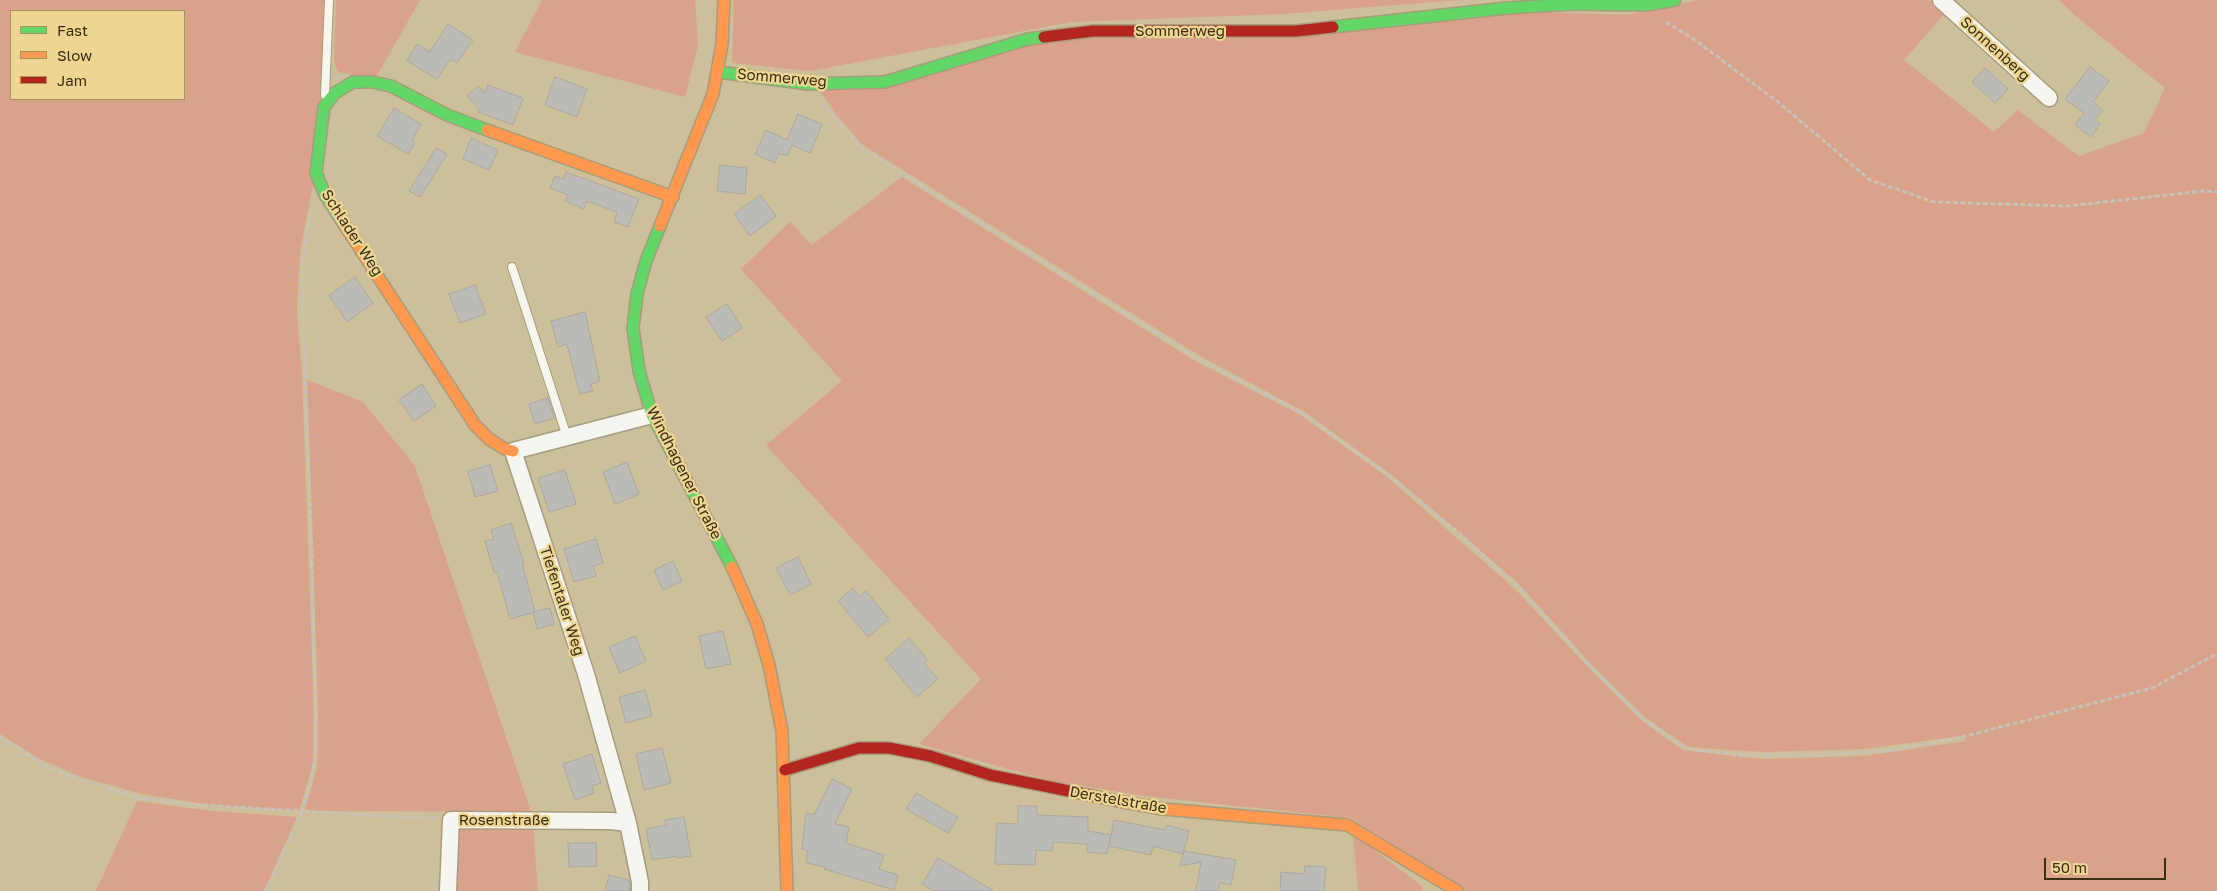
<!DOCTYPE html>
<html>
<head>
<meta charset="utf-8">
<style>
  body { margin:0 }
  #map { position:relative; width:2217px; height:891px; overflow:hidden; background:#ccbf9a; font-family:"Golos Text",sans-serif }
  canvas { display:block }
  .legend { position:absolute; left:10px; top:10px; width:175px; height:90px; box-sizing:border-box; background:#eed692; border:1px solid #a6935f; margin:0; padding:6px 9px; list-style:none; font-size:15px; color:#392f13 }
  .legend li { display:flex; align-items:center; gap:10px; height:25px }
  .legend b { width:25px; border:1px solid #a6935f }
  .scale { position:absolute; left:2044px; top:858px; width:122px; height:22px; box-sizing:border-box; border:2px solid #392f13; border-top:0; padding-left:6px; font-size:15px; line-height:18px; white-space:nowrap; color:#392f13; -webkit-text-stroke:4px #eed692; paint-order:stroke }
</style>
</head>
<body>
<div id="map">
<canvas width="2217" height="891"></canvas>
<ul class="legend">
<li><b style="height:6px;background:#63d668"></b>Fast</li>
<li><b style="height:6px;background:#ff974d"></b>Slow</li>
<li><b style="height:6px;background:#b3261e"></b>Jam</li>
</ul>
<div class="scale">50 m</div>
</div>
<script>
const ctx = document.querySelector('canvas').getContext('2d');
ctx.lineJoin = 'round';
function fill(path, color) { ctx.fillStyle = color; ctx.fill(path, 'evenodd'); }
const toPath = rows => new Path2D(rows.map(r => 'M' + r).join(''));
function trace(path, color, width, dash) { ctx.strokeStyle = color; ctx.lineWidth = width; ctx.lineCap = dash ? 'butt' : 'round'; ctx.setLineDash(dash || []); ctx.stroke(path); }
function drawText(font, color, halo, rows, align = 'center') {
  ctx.font = font + ' "Golos Text",sans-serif'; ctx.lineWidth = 4.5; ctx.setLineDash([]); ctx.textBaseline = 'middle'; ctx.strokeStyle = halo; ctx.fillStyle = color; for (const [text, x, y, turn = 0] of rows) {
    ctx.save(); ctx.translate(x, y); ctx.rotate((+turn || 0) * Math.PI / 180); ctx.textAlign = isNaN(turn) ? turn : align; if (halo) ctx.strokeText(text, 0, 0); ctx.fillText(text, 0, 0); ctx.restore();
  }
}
fill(toPath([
  [0,0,326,0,323,75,314,179,300,252,297,312,302,376,314,711,313,764,299,811,210,805,142,794,81,777,40,759,0,734],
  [11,11,184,11,184,99,11,99],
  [336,0,420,0,375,79,338,72,334,61],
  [542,0,695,0,698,45,685,97,515,52],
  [734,0,1458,0,1283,14,1072,22,810,71,732,63],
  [1700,0,1929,0,1944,14,1904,60,1994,132,2018,110,2079,156,2144,133,2165,88,2079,19,2059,0,2217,0,2217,891,1468,891,1350,818,1144,796,1048,780,919,744,981,679,766,445,842,381,741,269,790,222,812,245,902,177,1195,361,1299,414,1386,476,1516,590,1586,665,1642,721,1683,750,1762,759,1864,756,1967,741,1961,736,1864,749,1763,752,1688,747,1646,718,1591,664,1519,584,1392,475,1305,412,1200,356,863,145,838,117,818,88,1059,39,1506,11,1627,15],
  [307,380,363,402,415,466,531,812,305,811,317,766,318,711],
  [137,801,211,811,297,817,264,891,96,891],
  [533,826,538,891,457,891,459,827],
  [1353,834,1422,886,1423,891,1358,891]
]), '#daa28a');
const building = toPath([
  [448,24,473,40,457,63,450,59,437,79,407,61,417,44,430,52,448,24],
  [2090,67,2109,81,2093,102,2103,110,2095,120,2100,124,2091,137,2075,125,2084,113,2065,99,2090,67],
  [1985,68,2008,89,1995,103,1972,82,1985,68],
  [555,77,587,89,577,117,545,105,555,77],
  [488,85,523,98,513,125,478,112,479,109,467,96,478,86,485,93,488,85],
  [394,108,421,124,412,140,415,142,408,154,377,136,394,108],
  [798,114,822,124,810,153,792,145,787,156,779,153,775,163,755,154,766,130,787,140,798,114],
  [471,138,498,150,489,170,463,159,471,138],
  [436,148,447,154,420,197,409,191,436,148],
  [720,165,747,168,745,194,717,191,720,165],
  [566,172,639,199,628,227,614,222,617,212,587,201,584,209,565,201,568,195,550,188,555,176,563,179,566,172],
  [760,195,776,216,750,236,734,214,760,195],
  [355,277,373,303,347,322,329,295,355,277],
  [475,285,486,314,460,323,449,294,475,285],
  [727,304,742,328,722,341,706,317,727,304],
  [585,312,600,381,591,384,593,391,580,394,567,344,558,347,551,321,585,312],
  [422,384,436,406,414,421,399,400,422,384],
  [548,398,554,418,535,424,529,404,548,398],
  [627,462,639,494,615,504,603,472,627,462],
  [490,465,498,491,475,497,468,471,490,465],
  [565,470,576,504,549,512,538,478,565,470],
  [511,523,524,563,522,563,535,612,510,619,497,571,494,572,485,541,494,539,491,530,511,523],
  [596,539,603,563,593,566,596,576,574,582,564,549,596,539],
  [798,557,811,584,790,595,776,568,798,557],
  [673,561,682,581,663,590,654,570,673,561],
  [853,588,860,597,866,591,889,619,868,637,838,601,853,588],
  [550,608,554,624,537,629,533,612,550,608],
  [723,631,731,664,706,669,699,636,723,631],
  [635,636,646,661,620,673,609,647,635,636],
  [909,638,927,659,924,663,938,679,917,697,885,659,909,638],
  [645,690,652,716,626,723,619,697,645,690],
  [662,748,671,783,644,790,636,754,662,748],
  [592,754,601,783,592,786,594,793,575,800,563,764,592,754],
  [832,779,852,789,835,824,849,827,846,843,884,855,879,869,898,875,894,890,824,869,825,867,806,863,808,851,802,849,806,813,814,815,832,779],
  [916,793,958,817,948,833,906,809,916,793],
  [1018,806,1037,806,1037,815,1088,817,1088,831,1111,835,1109,846,1114,820,1165,830,1167,825,1189,831,1183,854,1153,846,1151,855,1109,846,1107,854,1087,852,1087,844,1053,842,1052,851,1036,850,1035,865,995,864,997,823,1018,824,1018,806],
  [684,817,691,856,678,858,677,856,652,860,646,829,666,825,665,820,684,817],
  [568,843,596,843,597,866,569,867,568,843],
  [1184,851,1236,860,1231,885,1220,883,1218,891,1196,891,1201,862,1180,866,1184,851],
  [938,858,994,891,934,891,922,884,938,858],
  [1305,866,1326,867,1324,891,1280,891,1281,872,1304,874,1305,866],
  [609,875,629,880,630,891,605,891,609,875]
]);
fill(building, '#bcbab5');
trace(building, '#aaa7a2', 1);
const lane = toPath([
  [325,95,329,0],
  [512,267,567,437]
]);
const street = toPath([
  [1941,0,2049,98],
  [448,891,451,820,611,821,628,823],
  [640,891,640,882,628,823,586,674,513,451,652,415]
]);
const fast = toPath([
  [1333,27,1507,8,1573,4,1647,5,1675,0],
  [718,72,808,84,885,82,1028,39,1044,37],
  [343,223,325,195,316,173,324,107,335,93,353,82,372,82,391,86,447,115,487,130],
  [660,226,646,261,637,294,633,328,639,371,652,415,732,567]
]);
const slow = toPath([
  [487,130,673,197],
  [343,223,475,425,489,439,505,449,513,451],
  [660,226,713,94,722,44,724,0],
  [732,567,757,624,769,665,782,731,787,891],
  [1123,802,1163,809,1347,825,1457,891]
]);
const jam = toPath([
  [1044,37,1093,31,1296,31,1333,27],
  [785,770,859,748,889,748,930,756,990,775,1123,802]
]);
trace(lane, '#a79c7e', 10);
trace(street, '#a79c7e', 19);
trace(fast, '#a79c7e', 14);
trace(slow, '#a79c7e', 14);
trace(jam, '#a79c7e', 14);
trace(toPath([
  [1666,22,1695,40,1778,102,1870,180,1934,202,2067,206,2204,191,2217,192],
  [821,102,860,147,1198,359,1301,413,1388,475,1460,534,1514,583,1588,664,1644,720,1685,748,1735,755,1817,755,1887,751,1954,739,2152,688,2217,654],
  [0,737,38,762,77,779,138,798,201,805,302,811,312,776,316,751,312,553,302,290,302,264,311,208],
  [266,891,302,811,436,819]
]), '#c7c3b8', 3, [5, 2.5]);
trace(lane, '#f7f5f0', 8);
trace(street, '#f7f5f0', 16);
trace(fast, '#63d668', 11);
trace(slow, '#ff974d', 11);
trace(jam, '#b3261e', 11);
drawText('15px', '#392f13', '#eed692', [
  ["Sommerweg",1180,31],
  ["Sonnenberg",1995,49,42],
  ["Sommerweg",782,78,5],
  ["Schlader Weg",352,233,57],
  ["Windhagener Straße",684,473,63],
  ["Tiefentaler Weg",562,601,72],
  ["Derstelstraße",1118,800,10],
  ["Rosenstraße",504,820]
]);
</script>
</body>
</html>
